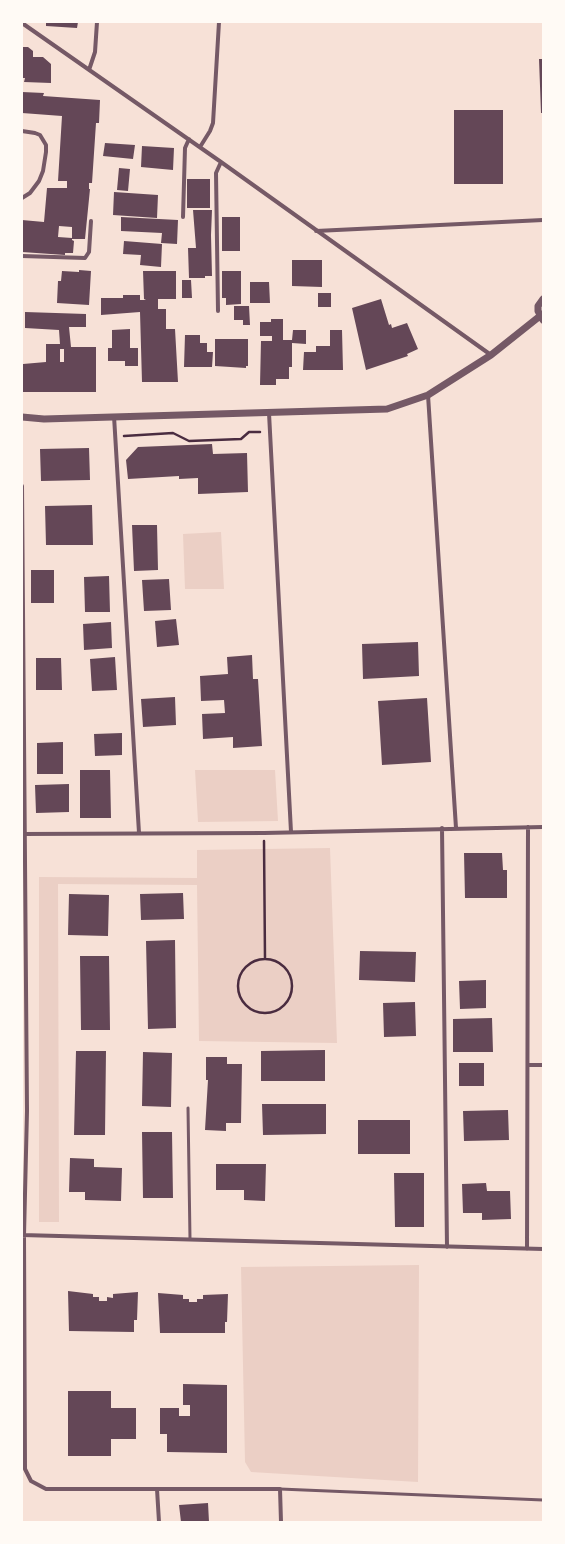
<!DOCTYPE html>
<html>
<head>
<meta charset="utf-8">
<style>
  body { margin:0 }
  #map { position:relative; width:565px; height:1544px; overflow:hidden; background:#f7e1d7; font-family:Ubuntu,sans-serif }
  canvas { display:block }
  .frame { position:absolute; inset:0; border:23px solid #fffaf5; pointer-events:none }
</style>
</head>
<body>
<div id="map">
<canvas width="565" height="1544"></canvas>
<div class="frame"></div>
</div>
<script>
const ctx = document.querySelector('canvas').getContext('2d');
ctx.lineJoin = 'round';
function fill(path, color) { ctx.fillStyle = color; ctx.fill(path, 'evenodd'); }
const toPath = rows => new Path2D(rows.map(r => 'M' + r).join(''));
function trace(path, color, width, dash) { ctx.strokeStyle = color; ctx.lineWidth = width; ctx.lineCap = dash ? 'butt' : 'round'; ctx.setLineDash(dash || []); ctx.stroke(path); }
fill(toPath([
  [221,532,224,589,185,589,183,534],
  [195,770,275,770,278,821,198,822],
  [330,848,337,1043,199,1041,197,885,58,884,59,1222,39,1222,39,877,197,878,197,850],
  [419,1265,418,1482,251,1472,245,1462,241,1267]
]), '#ebcfc5');
fill(toPath([
  [46,22,78,22,77,28,46,26],
  [23,47,28,47,33,51,33,57,43,57,51,64,51,83,24,82,25,78,22,78],
  [539,59,543,59,543,113,541,113],
  [22,92,44,93,43,96,100,100,99,123,96,123,92,183,89,183,89,189,90,189,85,239,72,239,72,227,59,226,58,237,72,238,72,240,74,241,73,253,65,253,65,255,22,252,22,220,44,222,47,188,67,188,67,181,58,181,62,116,22,113],
  [454,110,503,110,503,184,454,184],
  [105,143,135,145,133,159,103,156],
  [142,146,174,148,173,170,141,167],
  [119,168,130,169,128,191,117,190],
  [187,179,210,179,210,208,187,208],
  [114,192,158,195,157,218,113,215],
  [193,210,212,210,211,235,212,276,205,276,205,278,189,278,188,248,196,248],
  [121,217,178,220,177,244,161,243,162,233,121,231],
  [222,217,240,217,240,251,222,251],
  [124,241,162,244,161,267,140,265,141,255,123,254],
  [292,260,322,260,322,287,292,286],
  [79,270,91,271,89,305,57,303,58,281,61,281,62,271,79,272],
  [143,271,176,271,176,299,158,299,158,309,166,309,166,329,175,329,178,382,142,382,140,312,101,315,101,298,123,298,123,295,140,295,140,300,146,300,144,299],
  [222,271,241,271,241,304,226,305,226,298,222,298],
  [182,280,191,280,192,298,182,298],
  [250,282,269,282,270,303,250,303],
  [318,293,331,293,331,307,318,307],
  [381,299,389,325,391,324,392,328,407,323,418,349,407,354,408,356,366,370,352,308],
  [234,306,249,306,250,325,243,325,243,320,234,320],
  [25,312,86,314,86,327,69,327,71,347,96,347,96,392,23,392,23,364,46,362,46,344,60,344,59,330,25,328],
  [60,349,64,349,64,362,60,362],
  [271,319,283,319,283,340,292,340,293,330,306,330,306,344,292,343,292,367,289,367,289,379,276,379,276,385,260,385,261,341,272,341,272,336,260,336,260,322,271,322],
  [130,329,130,348,138,348,138,366,125,366,125,361,108,361,108,348,112,348,112,330],
  [330,330,342,330,343,370,303,370,304,352,316,352,316,346,330,346],
  [185,335,200,335,200,343,207,343,207,352,213,352,212,367,184,367],
  [215,339,248,339,248,366,246,366,246,368,215,366],
  [212,444,213,454,247,453,248,492,198,494,198,478,179,479,179,476,128,479,126,460,138,447],
  [89,448,90,480,41,481,40,449],
  [92,505,93,545,46,545,45,506],
  [132,525,157,525,158,570,134,571],
  [31,570,54,570,54,603,31,603],
  [109,576,110,612,85,612,84,577],
  [169,579,171,610,144,611,142,580],
  [176,619,179,645,157,647,155,621],
  [111,622,112,648,84,650,83,624],
  [418,642,419,676,363,679,362,644],
  [252,655,253,679,258,679,262,746,233,748,233,737,203,739,202,714,225,713,224,700,201,701,200,676,228,674,227,657],
  [115,657,117,690,92,691,90,659],
  [36,658,61,658,62,690,36,690],
  [175,697,176,725,143,727,141,699],
  [427,698,431,762,382,765,378,701],
  [122,733,122,755,95,756,94,734],
  [63,742,63,774,37,774,37,743],
  [80,770,110,770,111,818,80,818],
  [69,784,69,812,36,813,35,785],
  [464,853,502,853,503,870,507,870,507,898,465,898],
  [183,893,184,919,141,920,140,894],
  [69,894,109,895,108,936,68,935],
  [175,940,176,1028,148,1029,146,941],
  [360,951,416,952,415,982,359,980],
  [80,956,109,956,110,1030,81,1030],
  [486,980,486,1008,460,1009,459,981],
  [415,1002,416,1036,384,1037,383,1003],
  [492,1018,493,1052,453,1052,453,1019],
  [325,1050,325,1081,261,1081,261,1051],
  [76,1051,106,1051,105,1135,74,1135],
  [143,1052,172,1053,171,1107,142,1106],
  [206,1057,227,1057,227,1064,242,1064,241,1123,226,1123,226,1131,205,1130,208,1080,206,1080],
  [459,1063,484,1063,484,1086,459,1086],
  [262,1104,326,1104,326,1134,263,1135],
  [508,1110,509,1140,464,1141,463,1111],
  [358,1120,410,1120,410,1154,358,1154],
  [142,1132,172,1132,173,1198,143,1198],
  [70,1158,94,1159,94,1167,122,1168,121,1201,85,1200,85,1192,69,1192],
  [216,1164,266,1164,265,1201,244,1200,244,1190,216,1190],
  [394,1173,424,1173,424,1227,395,1227],
  [486,1183,487,1191,510,1191,511,1219,482,1220,482,1213,463,1213,462,1184],
  [68,1291,93,1294,93,1297,99,1297,99,1301,107,1301,107,1297,113,1298,113,1294,138,1292,137,1320,134,1320,134,1332,69,1331],
  [158,1293,183,1295,183,1299,189,1299,189,1302,197,1302,197,1299,203,1299,203,1295,228,1294,227,1322,225,1322,225,1333,160,1333],
  [183,1384,227,1385,227,1453,167,1452,167,1434,160,1434,160,1408,179,1408,179,1416,190,1416,190,1405,183,1405],
  [68,1391,111,1391,111,1408,136,1408,136,1439,111,1439,111,1456,68,1456],
  [208,1503,209,1522,181,1522,179,1505]
]), '#644757');
trace(toPath([
  [124,436,173,433,189,441,241,439,249,432,260,432],
  [264,841,265,959],
  '238 986a27 27 0 1 1 54 0a27 27 0 1 1-54 0Z'
]), '#4a2c40', 2.5);
trace(toPath([
  [188,1108,190,1239],
  [280,1489,543,1500]
]), '#755966', 3);
trace(toPath([
  [22,23,221,162,491,355],
  [89,70,95,52,97,22],
  [22,131,35,133,40,135,46,145,46,152,43,171,39,181,30,193,22,198],
  [200,147,210,131,213,123,219,22],
  [183,217,185,148,189,139],
  [316,231,543,220],
  [22,256,85,258,89,252,91,221],
  [218,311,216,173,221,162],
  [428,395,456,828],
  [269,413,291,832],
  [114,416,139,833],
  [22,486,27,1111,24,1235,25,1469,31,1481,46,1489,280,1489,281,1522],
  [442,828,447,1247],
  [22,834,264,833,543,827],
  [528,1065,543,1065],
  [22,1235,543,1249],
  [527,1249,528,827],
  [157,1489,159,1522]
]), '#755966', 4);
trace(toPath([
  [543,299,538,306,538,311,543,320],
  [22,417,44,419,387,409,428,395,491,355,540,316]
]), '#755966', 7);
</script>
</body>
</html>
